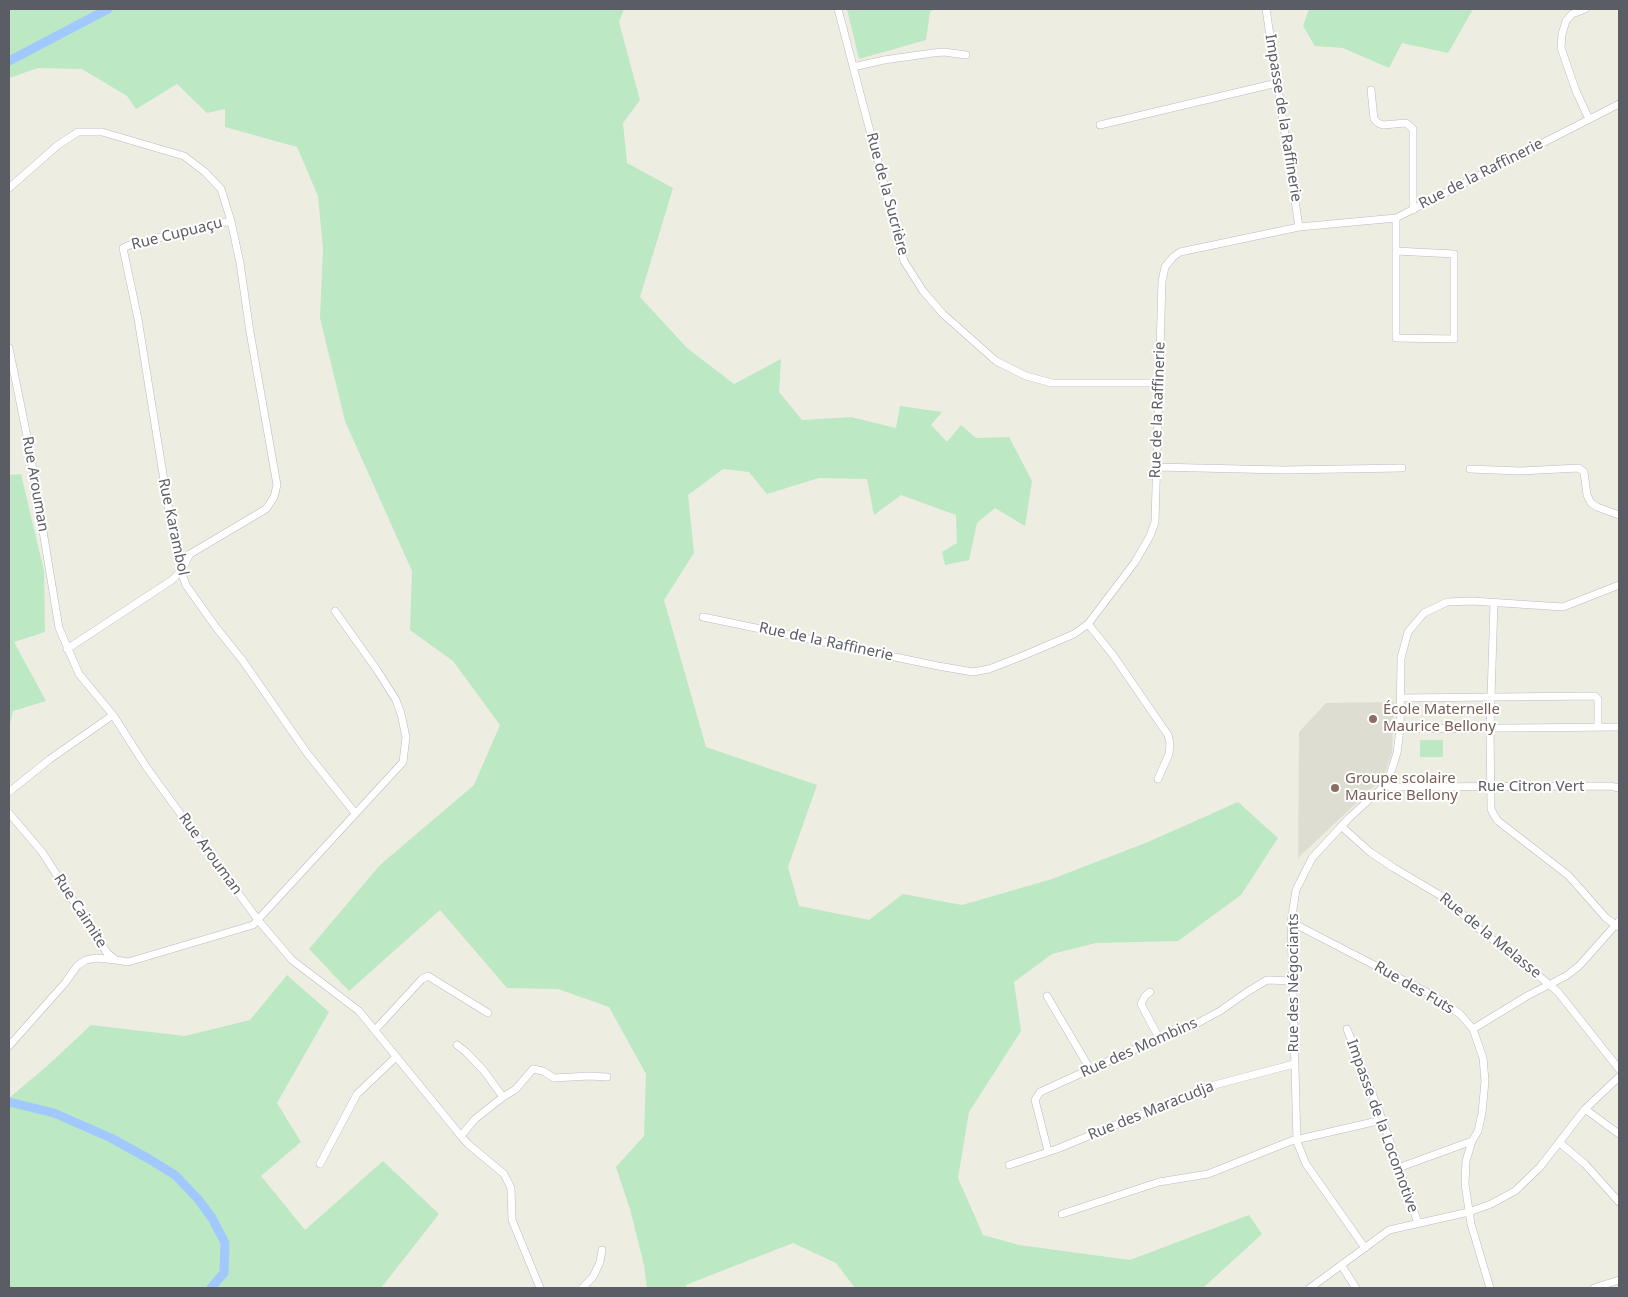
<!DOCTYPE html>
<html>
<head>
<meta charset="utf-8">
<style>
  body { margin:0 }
  #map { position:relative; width:1628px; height:1297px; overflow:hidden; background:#eeede2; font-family:"Noto Sans",sans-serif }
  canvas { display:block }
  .frame { position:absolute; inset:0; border:10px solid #5a5d64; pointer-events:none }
</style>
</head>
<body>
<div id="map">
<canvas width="1628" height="1297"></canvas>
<div class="frame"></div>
</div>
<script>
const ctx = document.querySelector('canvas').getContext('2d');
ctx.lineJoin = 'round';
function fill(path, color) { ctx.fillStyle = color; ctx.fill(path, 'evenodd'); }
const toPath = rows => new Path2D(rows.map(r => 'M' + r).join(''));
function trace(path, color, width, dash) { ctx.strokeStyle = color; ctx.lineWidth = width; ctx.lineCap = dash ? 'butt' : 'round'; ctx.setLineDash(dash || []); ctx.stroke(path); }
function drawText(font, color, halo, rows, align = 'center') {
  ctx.font = font + ' "Noto Sans",sans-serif'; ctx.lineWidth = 4; ctx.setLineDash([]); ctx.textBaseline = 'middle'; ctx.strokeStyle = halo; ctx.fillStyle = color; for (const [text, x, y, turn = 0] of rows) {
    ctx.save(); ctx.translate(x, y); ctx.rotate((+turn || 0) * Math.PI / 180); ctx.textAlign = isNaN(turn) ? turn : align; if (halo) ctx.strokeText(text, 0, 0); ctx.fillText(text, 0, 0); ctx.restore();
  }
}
fill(toPath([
  [1394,702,1392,753,1383,778,1298,858,1299,732,1326,703]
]), '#deddd1');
fill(toPath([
  [9,9,624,9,619,22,640,100,623,123,627,163,673,188,640,297,687,348,734,384,781,359,779,392,802,420,851,417,896,428,900,406,942,412,931,425,947,442,961,425,976,438,1009,437,1032,481,1025,526,995,508,977,523,969,560,945,565,942,552,957,543,956,515,901,495,874,515,867,479,819,478,767,494,749,472,723,469,688,495,694,553,664,600,706,747,817,785,788,867,799,906,869,920,903,894,962,905,1052,879,1148,842,1238,802,1278,838,1241,895,1178,941,1096,943,1052,954,1014,982,1021,1031,969,1112,958,1178,983,1235,1019,1245,1130,1260,1249,1215,1262,1234,1203,1288,855,1288,836,1263,793,1243,686,1285,686,1288,647,1288,644,1265,630,1209,616,1167,644,1136,646,1074,609,1007,558,989,507,988,440,910,349,991,309,949,380,865,474,785,500,725,453,661,410,630,412,571,345,421,320,318,323,249,318,196,297,147,225,127,225,109,207,113,177,84,136,109,127,96,82,69,38,68,9,78],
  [847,9,935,9,930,12,926,40,859,59],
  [1309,9,1470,9,1472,11,1448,53,1402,43,1389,68,1343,48,1315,46,1303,26],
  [21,474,44,571,45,632,14,642,46,701,13,711,9,728,9,475],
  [1420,740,1443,740,1443,757,1420,757],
  [287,975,329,1012,277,1103,301,1142,261,1176,305,1230,383,1161,439,1214,381,1288,9,1288,9,1098,46,1067,91,1025,185,1036,250,1020]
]), '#bce8c3');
trace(toPath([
  [9,61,108,9],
  [9,1102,54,1113,111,1138,149,1159,175,1175,198,1199,212,1218,225,1243,224,1273,211,1288]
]), '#a1c8ff', 9);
const street = toPath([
  [838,9,904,261,923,291,943,314,996,361,1026,376,1052,383,1158,383],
  [1266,9,1299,227],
  [1585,9,1572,14,1566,21,1562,34,1561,48,1576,91,1589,119],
  [853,67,884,60,933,53,944,52,966,55],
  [1371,90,1374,119,1378,123,1383,125,1406,123,1413,129,1413,210],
  [1100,125,1277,83],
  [9,188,58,145,78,132,102,132,184,156,205,172,221,189,231,221,240,263,250,332,277,485,274,497,266,509,190,554,181,571,172,580,67,649],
  [231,221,132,244,123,248,138,319,171,524,180,553,181,571,186,585,215,626,243,661,307,753,355,813],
  [1396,251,1454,254,1454,339,1396,338,1396,218],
  [9,348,29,446,59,628,79,674,113,715,147,768,258,920,292,960,359,1011,461,1136,468,1144,504,1174,511,1188,512,1220,540,1288],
  [1156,467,1283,470,1402,468],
  [1470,469,1520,471,1579,468,1584,472,1587,495,1591,503,1597,507,1619,515],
  [1494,603,1490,728,1491,809,1494,815,1498,821,1569,876,1606,918,1619,927],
  [703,617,938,666,973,672,989,669,1020,657,1074,634,1088,624,1135,562,1150,536,1155,522,1162,281,1165,267,1173,257,1180,252,1299,227,1396,218,1619,104],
  [1088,624,1113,655,1168,735,1170,743,1169,754,1158,779],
  [1401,698,1595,696,1598,699,1598,727],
  [1400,729,1619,727],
  [1383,787,1610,786,1619,788],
  [9,792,50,759,113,715],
  [9,813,42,852,107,953,116,960,128,962,253,925,403,762,406,737,401,714,396,700,377,670,335,611],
  [1341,826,1370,852,1394,868,1443,897,1478,928,1550,985,1558,992,1619,1069],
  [1291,922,1434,996,1460,1014,1473,1029,1483,1058,1485,1081,1482,1113,1478,1131,1472,1141,1466,1161,1465,1184,1471,1224,1490,1288],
  [1150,992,1145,996,1141,1004,1159,1038],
  [1047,996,1090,1069],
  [1347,1029,1382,1119,1418,1223],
  [1473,1029,1527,996,1566,976,1579,966,1619,921],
  [375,1030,422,979,428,976,488,1013],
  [457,1045,466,1052,484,1071,503,1097],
  [9,1046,65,983,77,966,86,960,96,958,116,960],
  [1585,1109,1619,1134],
  [461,1136,475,1119,503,1097,516,1089,533,1069,543,1071,554,1078,589,1076,607,1077],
  [1560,1143,1585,1164,1619,1202],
  [1048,1151,1035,1100,1040,1092,1159,1038,1194,1025,1220,1011,1247,992,1267,980,1292,981],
  [320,1164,357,1094,396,1057],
  [1009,1165,1057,1149,1207,1087,1294,1064],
  [1398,1168,1472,1141],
  [1062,1214,1159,1182,1208,1174,1291,1141,1382,1120],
  [1365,1248,1306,1164,1297,1142,1291,922,1296,890,1312,858,1349,818,1383,787,1390,775,1397,753,1400,729,1401,658,1408,632,1424,613,1447,602,1472,601,1563,607,1619,585],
  [1341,1265,1356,1288],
  [582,1288,593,1277,600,1262,602,1250],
  [1310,1288,1389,1230,1469,1212,1491,1204,1515,1191,1540,1167,1585,1109,1619,1077],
  [1594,1288,1619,1280]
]);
trace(street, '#babbc2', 8);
trace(street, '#fff', 7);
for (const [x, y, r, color] of [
  [1373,719,5,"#8d6e63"],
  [1335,788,5,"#8d6e63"]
]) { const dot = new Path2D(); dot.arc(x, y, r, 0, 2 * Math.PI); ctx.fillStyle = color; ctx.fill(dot); trace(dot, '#fff', 2); }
drawText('15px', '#5a5d64', '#fff', [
  ["Impasse de la Raffinerie",1283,118,81],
  ["Rue de la Raffinerie",1481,174,-27],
  ["Rue de la Sucrière",887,194,75],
  ["Rue Cupuaçu",177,234,-14],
  ["Rue de la Raffinerie",1158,410,-88],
  ["Rue Arouman",35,484,80],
  ["Rue Karambol",173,527,78],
  ["Rue de la Raffinerie",826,642,12],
  ["Rue Citron Vert",1531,787],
  ["Rue Arouman",210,854,54],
  ["Rue Caimite",80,911,57],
  ["Rue de la Melasse",1490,936,39],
  ["Rue des Négociants",1294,983,-90],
  ["Rue des Futs",1414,988,30],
  ["Rue des Mombins",1139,1048,-24],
  ["Rue des Maracudja",1151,1111,-22],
  ["Impasse de la Locomotive",1382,1126,70]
]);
drawText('15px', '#785e54', '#fff', [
  ["École Maternelle",1383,710],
  ["Maurice Bellony",1383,727],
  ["Groupe scolaire",1345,779],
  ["Maurice Bellony",1345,796]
], 'left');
</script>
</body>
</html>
